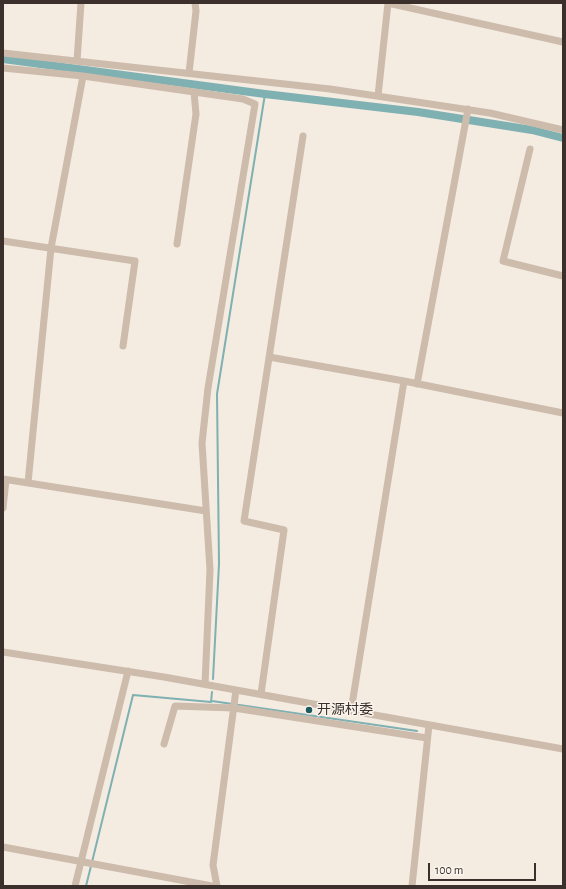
<!DOCTYPE html>
<html>
<head>
<meta charset="utf-8">
<style>
  body { margin:0 }
  #map { position:relative; width:566px; height:889px; overflow:hidden; background:#f4ebe1; font-family:"Alegreya Sans",sans-serif }
  canvas { display:block }
  .frame { position:absolute; inset:0; border:4px solid #3b302b; pointer-events:none }
  .scale { position:absolute; left:428px; top:863px; width:108px; height:18px; box-sizing:border-box; border:2px solid #3b302b; border-top:0; padding-left:5px; font-size:12px; line-height:14px; white-space:nowrap; color:#3b302b; -webkit-text-stroke:3px #fbf5ee; paint-order:stroke }
</style>
</head>
<body>
<div id="map">
<canvas width="566" height="889"></canvas>
<div class="frame"></div>
<div class="scale">100 m</div>
</div>
<script>
const ctx = document.querySelector('canvas').getContext('2d');
ctx.lineJoin = 'round';
const toPath = rows => new Path2D(rows.map(r => 'M' + r).join(''));
function trace(path, color, width, dash) { ctx.strokeStyle = color; ctx.lineWidth = width; ctx.lineCap = dash ? 'butt' : 'round'; ctx.setLineDash(dash || []); ctx.stroke(path); }
function drawText(font, color, halo, rows, align = 'center') {
  ctx.font = font + ' "Alegreya Sans","Noto Sans SC",sans-serif'; ctx.lineWidth = 3; ctx.setLineDash([]); ctx.textBaseline = 'middle'; ctx.strokeStyle = halo; ctx.fillStyle = color; for (const [text, x, y, turn = 0] of rows) {
    ctx.save(); ctx.translate(x, y); ctx.rotate((+turn || 0) * Math.PI / 180); ctx.textAlign = isNaN(turn) ? turn : align; if (halo) ctx.strokeText(text, 0, 0); ctx.fillText(text, 0, 0); ctx.restore();
  }
}
trace(toPath([
  [213,679,219,564,217,394,265,94],
  [212,701,417,731],
  [92,862,133,695,211,702,212,692],
  [86,886,91,866]
]), '#7fb0b2', 2);
trace(toPath([
  [3,59,265,94,418,112,532,130,563,138]
]), '#7fb0b2', 8);
trace(toPath([
  [388,3,563,42],
  [3,53,330,89,490,113,563,130],
  [77,61,81,3],
  [3,68,83,76,243,99,255,104,208,388,202,443,210,570,205,684],
  [189,73,196,11,195,3],
  [378,96,388,3],
  [530,149,503,261,563,276],
  [3,241,135,261,123,346],
  [177,244,196,114,194,92],
  [269,357,404,381,563,413],
  [417,384,468,109],
  [3,479,206,511],
  [28,483,51,248,83,76],
  [3,508,6,480],
  [3,652,164,677,563,749],
  [261,694,284,530,244,521,303,136],
  [351,711,404,381],
  [164,744,175,706,234,708,427,738],
  [3,847,212,886],
  [75,886,128,671],
  [217,886,213,865,236,690],
  [412,886,429,725]
]), '#cdbbac', 7);
for (const [x, y, r, color] of [
  [309,710,4,"#1f5a5e"]
]) { const dot = new Path2D(); dot.arc(x, y, r, 0, 2 * Math.PI); ctx.fillStyle = color; ctx.fill(dot); trace(dot, '#fbf5ee', 1.5); }
drawText('14px', '#3b302b', '#fbf5ee', [
  ["开源村委",317,710]
], 'left');
</script>
</body>
</html>
